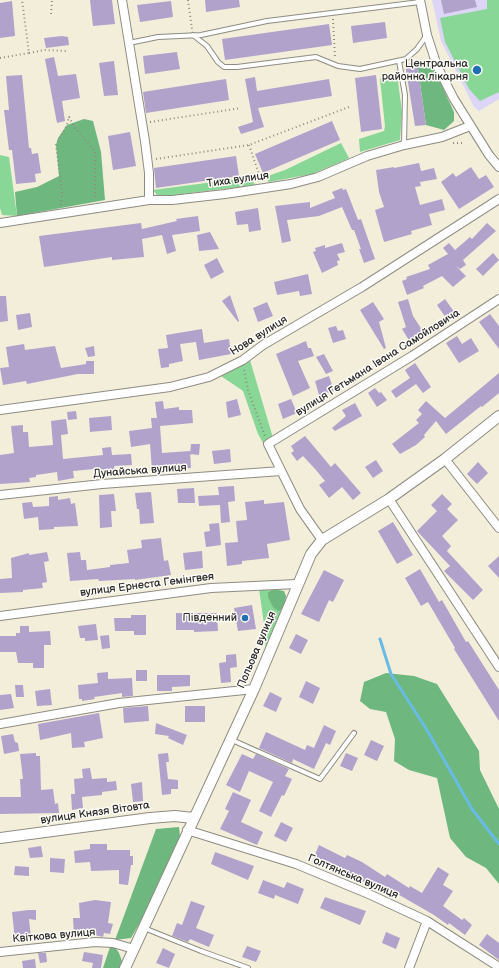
<!DOCTYPE html>
<html>
<head>
<meta charset="utf-8">
<style>
  body { margin:0 }
  canvas { display:block; background:#f2eeda }
</style>
</head>
<body>
<canvas width="499" height="968"></canvas>
<script>
const ctx = document.querySelector('canvas').getContext('2d');
ctx.lineJoin = 'round';
function fill(path, color) { ctx.fillStyle = color; ctx.fill(path, 'evenodd'); }
const toPath = rows => new Path2D(rows.map(r => 'M' + r).join(''));
function trace(path, color, width, dash) { ctx.strokeStyle = color; ctx.lineWidth = width; ctx.lineCap = dash ? 'butt' : 'round'; ctx.setLineDash(dash || []); ctx.stroke(path); }
function drawText(font, color, halo, rows, align = 'center') {
  ctx.font = font + ' "Balsamiq Sans",sans-serif'; ctx.lineWidth = 3; ctx.setLineDash([]); ctx.textBaseline = 'middle'; ctx.strokeStyle = halo; ctx.fillStyle = color; for (const [text, x, y, turn = 0] of rows) {
    ctx.save(); ctx.translate(x, y); ctx.rotate((+turn || 0) * Math.PI / 180); ctx.textAlign = isNaN(turn) ? turn : align; if (halo) ctx.strokeText(text, 0, 0); ctx.fillText(text, 0, 0); ctx.restore();
  }
}
fill(toPath([
  [432,0,499,0,499,99,479,111,474,107,441,41]
]), '#dcd5f6');
fill(toPath([
  [487,0,499,0,499,92,480,101,469,89,445,42,440,18,487,9],
  [397,74,402,112,400,140,360,152,359,139,384,131,385,126,380,79,387,75],
  [341,143,349,158,345,160,312,174,269,182,265,177,285,170],
  [0,155,9,157,17,216,2,215,0,208],
  [251,177,255,185,166,196,157,195,153,190],
  [250,360,273,438,267,450,258,434,243,391,221,376],
  [259,589,270,590,268,592,284,609,265,649,266,638]
]), '#88d796');
fill(toPath([
  [417,62,428,62,436,73,454,112,454,121,444,130,426,125],
  [84,119,93,121,101,152,105,200,17,216,15,192,37,187,59,176,56,145,58,138,67,125],
  [273,589,284,591,286,596,284,609,278,611,273,607,268,597,268,592],
  [386,673,414,676,437,684,479,751,480,770,499,809,499,884,486,868,466,857,450,838,437,778,409,770,394,761,395,739,386,712,370,709,360,701,364,682],
  [179,827,180,836,143,917,131,938,115,940,156,829],
  [110,947,115,947,119,953,122,961,119,968,103,968]
]), '#6eb87f');
trace(toPath([
  [380,639,391,674,427,730,472,809,499,844]
]), '#68bbe4', 3);
fill(toPath([
  [90,0,112,0,115,24,93,26],
  [205,0,239,0,240,7,206,12],
  [441,0,475,0,477,7,444,14],
  [12,1,15,36,0,38,0,3],
  [171,1,173,17,140,22,137,5],
  [385,22,387,38,353,43,351,26],
  [329,24,332,45,225,60,222,39],
  [62,36,68,37,69,45,46,48,44,38],
  [177,52,180,69,145,74,143,56],
  [54,57,58,76,76,74,80,98,62,101,65,121,57,123,45,59],
  [114,61,118,95,104,96,99,63],
  [417,62,426,125,415,126,405,64],
  [22,75,29,148,31,148,32,154,38,153,41,173,35,174,36,182,16,184,12,150,9,150,4,110,9,110,6,76],
  [376,75,382,129,361,132,355,78],
  [255,77,257,91,329,79,332,96,258,108,264,127,241,134,238,127,253,122,245,79],
  [226,79,229,100,146,113,143,92],
  [332,121,340,140,263,173,255,154],
  [130,132,136,166,113,170,108,136],
  [236,156,239,176,156,188,154,168],
  [419,163,421,171,434,168,437,179,420,182,421,186,415,187,420,205,442,199,445,210,429,214,432,225,411,231,412,234,384,242,375,210,384,207,379,192,376,170,394,167,394,168],
  [471,167,479,179,486,175,494,187,459,209,441,182,453,173,456,177],
  [342,188,343,190,346,189,358,220,361,219,375,259,364,263,359,249,361,249,354,230,352,230,342,207,319,216,287,220,291,241,282,243,275,206,310,202,310,208,335,198,332,192],
  [258,208,261,230,249,232,248,224,237,225,235,212],
  [198,216,200,231,172,235,176,251,167,254,162,235,142,239,144,257,112,260,112,257,44,267,39,236,141,223,142,229,177,221,176,219],
  [487,223,496,231,463,260,466,265,460,269,456,266,466,276,453,287,442,276,423,286,424,288,407,295,402,281,407,279,406,277,430,269,428,265,448,254,443,248,449,243,455,250,470,237,472,239],
  [210,232,219,249,199,251,197,235],
  [342,243,345,252,337,254,340,260,337,261,338,265,322,273,313,252,316,251,315,248,325,245,325,248],
  [493,253,499,260,483,276,476,269],
  [217,258,224,272,211,279,204,265],
  [308,274,312,294,300,296,299,291,277,295,274,282],
  [230,295,239,321,238,322,222,301],
  [0,296,6,296,8,321,0,322],
  [408,299,413,316,424,333,410,342,402,329,406,327,398,302],
  [445,299,455,313,446,318,437,305],
  [267,302,273,316,258,322,253,308],
  [373,302,384,319,379,322,386,348,384,349,360,310],
  [30,313,32,327,18,330,16,315],
  [490,314,499,326,499,349,479,322],
  [336,326,338,331,343,330,346,339,333,343,328,328],
  [202,329,204,343,229,339,231,354,199,360,196,342,180,344,183,361,169,364,169,367,161,368,158,349,168,348,166,335],
  [457,336,462,344,471,338,479,351,459,363,446,343],
  [306,341,308,348,311,348,314,356,298,361,310,388,293,396,276,354],
  [24,344,25,350,55,346,61,368,86,364,86,361,94,361,94,374,78,374,27,384,26,381,3,385,0,368,9,367,6,347],
  [94,346,95,356,88,357,85,348],
  [324,354,333,371,326,374,316,357],
  [415,363,431,387,423,393,416,384,396,398,391,391,410,378,405,370],
  [499,373,499,393,482,407,481,406,446,434,436,421,424,435,425,437,416,445,400,454,392,444,419,423,416,420,422,414,418,410,426,401,445,418],
  [329,376,334,391,319,395,315,381],
  [375,388,379,393,381,392,387,400,377,407,368,393],
  [237,399,241,415,228,418,226,402],
  [291,399,297,413,283,419,278,404],
  [163,401,164,409,179,407,179,410,192,410,193,423,160,426,162,453,190,451,191,468,152,470,150,444,131,447,129,431,152,428,151,418,157,418,155,402],
  [355,403,362,416,335,431,332,428,346,416,342,410],
  [76,411,77,419,68,420,67,412],
  [111,416,112,430,90,432,89,418],
  [66,419,68,434,61,435,63,459,103,455,102,448,111,447,112,455,131,454,132,465,114,466,115,472,94,475,94,469,73,471,74,478,58,481,57,472,36,475,36,477,29,478,30,482,0,484,0,455,14,453,11,426,23,425,23,432,28,432,29,447,53,445,51,421],
  [305,436,331,467,335,463,361,493,353,500,342,487,329,498,319,485,325,481,316,470,303,456,297,461,291,453,294,451,291,446],
  [191,444,200,444,199,455,190,454],
  [230,449,231,462,214,464,212,451],
  [376,460,383,471,373,478,365,467],
  [478,462,488,473,477,484,467,474],
  [234,486,235,501,228,502,230,522,221,523,220,505,199,506,198,496,219,495,218,487],
  [194,488,195,503,178,503,177,489],
  [151,492,154,523,140,524,139,509,137,509,135,493],
  [114,494,116,511,111,511,112,527,100,528,99,495],
  [442,494,452,504,447,509,458,520,442,536,451,546,447,551,483,590,473,600,444,571,450,566,417,531,437,511,431,505],
  [58,496,58,500,70,498,71,504,75,503,78,526,54,527,54,529,39,530,38,517,24,519,22,503,32,502,33,507,49,506,49,497],
  [264,500,264,504,284,502,290,540,267,544,269,558,242,561,242,564,227,566,225,543,238,542,236,521,247,520,245,502],
  [393,522,413,555,397,564,378,531],
  [219,523,221,545,206,547,204,532,210,531,209,524],
  [161,538,164,561,168,560,171,575,135,580,135,579,99,581,98,579,70,581,67,553,80,552,81,560,86,560,87,570,110,567,110,565,129,563,127,550,142,548,141,540],
  [202,551,203,568,185,570,183,553],
  [47,552,49,561,44,562,47,582,42,583,43,588,23,590,23,592,0,593,0,579,12,578,11,558,29,553,29,555],
  [499,556,499,578,488,566],
  [420,569,439,602,442,600,466,642,468,641,499,690,499,721,454,649,455,648,428,602,421,606,405,578],
  [324,570,344,580,333,602,329,600,319,622,301,614],
  [252,605,256,629,238,631,234,608],
  [176,613,217,613,218,631,194,632,194,630,176,630],
  [131,615,146,615,146,635,134,635,134,631,115,631,114,618,131,618],
  [96,624,98,640,85,641,85,638,80,638,78,626],
  [20,626,29,626,29,632,50,631,51,645,44,645,44,668,33,668,33,663,18,663,16,652,0,652,0,636,16,636,16,633,20,633],
  [296,634,308,640,301,654,289,648],
  [109,635,110,648,102,649,100,636],
  [236,654,237,667,230,668,231,682,221,683,219,663,226,662,226,655],
  [136,670,147,670,147,681,136,681],
  [108,672,108,679,132,678,133,696,122,697,122,693,94,697,95,699,82,701,82,699,79,699,78,685,98,683,97,673],
  [157,675,190,675,190,686,172,687,172,691,157,691],
  [306,681,320,688,313,704,299,697],
  [15,685,23,685,24,697,16,697],
  [50,689,52,705,37,706,35,691],
  [270,692,282,698,276,712,263,706],
  [11,694,14,708,0,710,0,695],
  [148,706,149,721,124,723,123,708],
  [185,706,205,706,205,722,185,722],
  [99,713,103,738,84,742,85,747,72,748,71,733,40,740,38,724],
  [156,723,187,735,183,745,168,738,169,736,155,734],
  [324,725,336,731,330,745,326,743,314,769,293,759,292,763,259,748,266,732,305,750,307,745,314,748],
  [13,734,15,742,18,743,19,751,4,754,1,736],
  [371,740,384,746,377,761,364,755],
  [36,753,36,756,40,756,41,790,53,789,55,804,58,803,59,813,0,814,0,797,21,797,20,779,23,779,20,754],
  [168,753,169,762,166,762,168,779,178,780,178,789,171,789,171,794,162,795,158,754],
  [346,753,358,758,352,771,340,766],
  [242,754,253,759,256,754,289,769,285,776,292,779,284,796,282,795,271,817,259,811,273,782,249,771,240,792,226,785],
  [90,768,92,779,107,778,107,782,116,781,117,790,102,792,102,795,82,797,83,808,72,810,71,794,75,794,74,779,83,778,82,769],
  [142,782,143,801,133,802,131,784],
  [233,792,251,800,241,822,263,832,257,845,220,829,229,811,225,809],
  [281,822,293,828,286,842,274,836],
  [90,844,107,844,107,850,130,850,130,856,133,856,133,865,131,865,128,885,119,884,119,870,91,871,90,862,75,863,74,851,90,849],
  [319,845,345,858,347,855,362,862,385,877,387,874,409,888,410,886,422,893,438,867,449,874,443,885,453,891,443,906,462,920,464,918,472,925,465,935,449,923,448,925,434,915,394,892,391,896,355,877,354,879,327,866,326,868,312,862],
  [41,846,43,857,30,858,28,848],
  [215,852,254,866,248,880,211,864],
  [50,858,65,859,64,873,50,872],
  [15,866,29,867,29,876,14,875],
  [263,880,284,888,287,882,304,889,298,904,275,895,274,899,258,893],
  [325,897,366,911,360,925,320,908],
  [95,900,111,902,108,923,113,924,110,934,104,933,103,937,86,933,74,934,73,918,80,918,79,903],
  [191,901,205,906,196,928,214,935,209,947,190,939,188,942,172,936,177,923,182,925],
  [29,910,36,910,36,920,29,919,31,938,15,940,12,912],
  [386,932,400,938,396,949,382,943],
  [487,934,499,943,499,960,479,945],
  [247,946,261,951,256,962,242,957],
  [163,948,175,954,169,968,156,963],
  [84,952,103,955,101,968,92,968,93,963,82,961],
  [38,953,46,953,47,962,40,963],
  [35,959,36,968,23,968,22,961]
]), '#b1a2cc');
const service = toPath([
  [193,35,207,46,218,62,224,67,237,67,316,57,338,66,360,69,406,59,417,49,427,35],
  [129,43,158,37,201,35,267,21,420,2],
  [399,61,405,95,404,145],
  [232,740,320,779,354,733],
  [144,928,201,951,248,968]
]);
const minor = toPath([
  [122,0,145,141,149,173,149,200],
  [420,0,427,35,437,66,454,99,489,155,499,167],
  [0,223,149,200,172,200,225,194,291,184,318,177,367,156,404,145,442,137,470,126],
  [0,410,170,387,209,377,243,360,263,345,362,287,499,199],
  [445,459,499,528],
  [0,495,102,484,281,471],
  [389,499,499,667],
  [322,540,300,509,268,444,412,356,499,299],
  [0,616,211,588,297,584],
  [0,724,119,703,254,689],
  [187,830,296,864,371,895,427,921,499,967],
  [0,952,95,942,113,943,134,949],
  [409,968,427,921]
]);
const tertiary = toPath([
  [0,838,150,818,175,816,193,818],
  [125,968,254,689,311,554,322,540,389,499,445,459,499,416]
]);
trace(service, '#8e8c82', 6);
trace(minor, '#8e8c82', 10);
trace(tertiary, '#8e8c82', 12);
trace(toPath([
  [188,0,192,29],
  [51,14,52,0],
  [333,19,335,58],
  [29,53,45,50,67,51],
  [0,58,29,53,22,0],
  [69,117,75,128,95,151,95,200],
  [150,122,241,108],
  [453,143,465,143],
  [249,145,261,180],
  [156,159,249,145,349,107],
  [61,205,62,192,56,145,67,125,69,116],
  [244,370,248,390,265,436]
]), '#8e8c82', 2, [1, 3]);
trace(service, '#fff', 4);
trace(minor, '#fff', 8);
trace(tertiary, '#fff', 10);
for (const [x, y, r, color] of [
  [477,70,5,"#1f6fb2"],
  [245,618,4,"#1f6fb2"]
]) { const dot = new Path2D(); dot.arc(x, y, r, 0, 2 * Math.PI); ctx.fillStyle = color; ctx.fill(dot); trace(dot, '#fdfcf7', 1.5); }
drawText('11px', '#2b2b2b', '#fdfcf7', [
  ["Центральна",468,64],
  ["районна лікарня",468,77],
  ["Південний",237,618]
], 'right');
drawText('11px', '#2b2b2b', '#fdfcf7', [
  ["Тиха вулиця",238,180,-8],
  ["Нова вулиця",259,336,-32],
  ["вулиця Гетьмана Івана Самойловича",378,363,-32],
  ["Дунайська вулиця",140,471,-4],
  ["вулиця Ернеста Гемінгвея",147,585,-7],
  ["Польова вулиця",257,650,-67],
  ["вулиця Князя Вітовта",95,813,-8],
  ["Голтянська вулиця",353,877,23],
  ["Квіткова вулиця",54,936,-5]
]);
</script>
</body>
</html>
